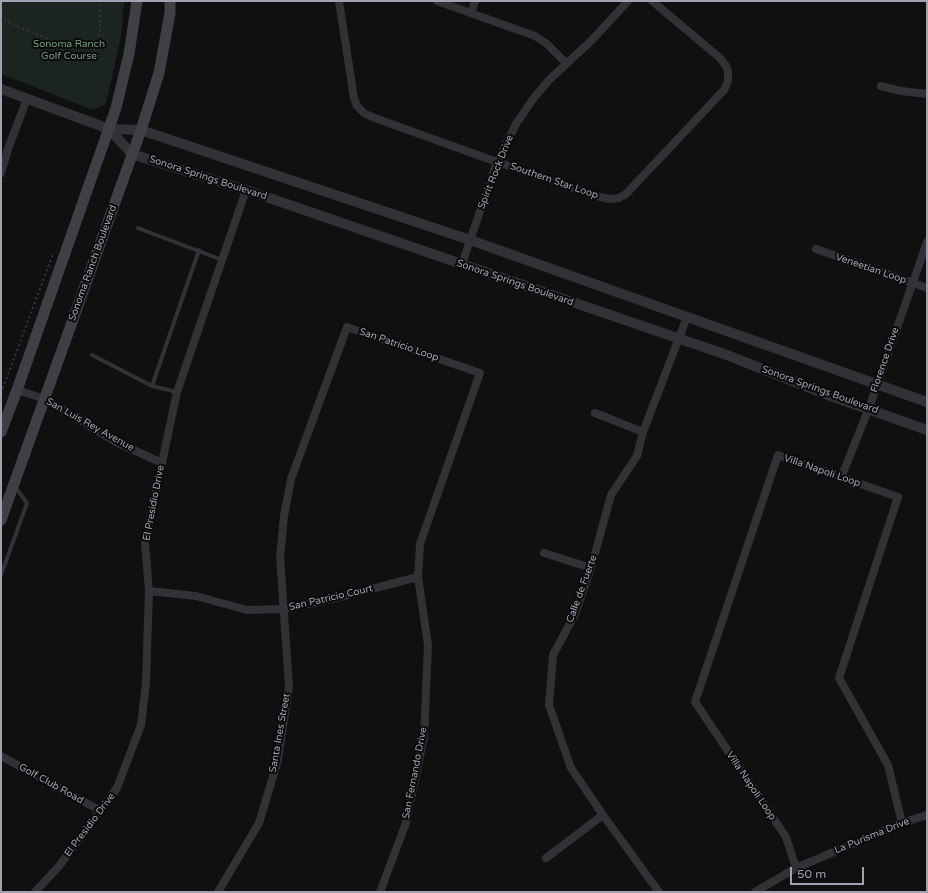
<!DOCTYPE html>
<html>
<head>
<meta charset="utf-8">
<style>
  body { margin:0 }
  #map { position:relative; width:928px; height:893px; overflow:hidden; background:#101011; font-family:"Varela Round",sans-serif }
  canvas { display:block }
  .frame { position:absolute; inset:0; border:2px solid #a1a1b2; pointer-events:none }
  .scale { position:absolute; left:790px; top:867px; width:74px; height:18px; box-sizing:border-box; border:2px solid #a1a1b2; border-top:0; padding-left:5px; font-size:12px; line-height:14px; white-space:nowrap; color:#a1a1b2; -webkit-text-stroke:3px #0b0b0c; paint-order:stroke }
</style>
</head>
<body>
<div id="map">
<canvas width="928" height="893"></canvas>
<div class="frame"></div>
<div class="scale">50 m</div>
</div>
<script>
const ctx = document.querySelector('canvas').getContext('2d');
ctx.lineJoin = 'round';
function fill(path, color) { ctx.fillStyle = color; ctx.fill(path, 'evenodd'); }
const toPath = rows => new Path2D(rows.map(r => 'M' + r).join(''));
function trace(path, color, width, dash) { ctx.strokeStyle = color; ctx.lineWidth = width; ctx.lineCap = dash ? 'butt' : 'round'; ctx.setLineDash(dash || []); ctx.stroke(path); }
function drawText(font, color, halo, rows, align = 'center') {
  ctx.font = font + ' "Varela Round",sans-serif'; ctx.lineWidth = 4; ctx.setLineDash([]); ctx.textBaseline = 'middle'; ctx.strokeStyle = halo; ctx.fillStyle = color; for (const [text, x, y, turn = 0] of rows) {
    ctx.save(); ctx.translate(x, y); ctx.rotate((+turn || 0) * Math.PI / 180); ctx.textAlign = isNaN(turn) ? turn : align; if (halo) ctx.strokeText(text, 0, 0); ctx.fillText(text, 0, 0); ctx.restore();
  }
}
fill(toPath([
  [1,1,124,1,121,36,106,104,93,110,1,74]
]), '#1c241f');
trace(toPath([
  [1,15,10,23,50,40,66,53,80,61,90,55,99,42,101,1],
  [1,393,53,254]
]), '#37373d', 2, [2, 3]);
trace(toPath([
  [138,228,222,260],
  [92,355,152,386],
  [177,392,152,386,199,250],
  [1,575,27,503,15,487]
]), '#323136', 4);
trace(toPath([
  [339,1,354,98,357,106,364,113,372,117,497,162,600,197,610,199,619,198,626,194,724,90,728,81,728,71,726,66,720,58,652,1],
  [437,1,535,36,546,43,566,63],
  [471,13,475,1],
  [881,86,901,91,927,94],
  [1,173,9,146,27,99],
  [816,249,927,288],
  [462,264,497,162,516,124,533,99,550,79,592,40,628,1],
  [17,390,45,399,116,442,162,463],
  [595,413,643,432],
  [841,478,869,408,927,242],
  [544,553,591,568],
  [149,591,196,596,247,610,283,609,332,599,418,577],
  [1,756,101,811],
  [546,858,603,815],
  [796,868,786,837,695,702,778,455,898,497,839,678,888,765,902,823],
  [35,892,60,865,117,788,141,725,146,683,149,591,145,543,177,392,246,190],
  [218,892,259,823,278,760,289,686,280,557,284,516,291,479,347,327,480,373,420,544,418,577,428,645,424,737,406,823,380,892],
  [659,892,603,815,571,768,549,705,553,655,575,614,591,568,611,495,637,456,643,432,687,317],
  [755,892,796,868,902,823,927,815]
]), '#323136', 8);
trace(toPath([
  [1,89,109,129,141,130,470,240,927,402],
  [109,129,132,154,246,190,727,355,828,395,927,430]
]), '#323136', 10);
trace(toPath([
  [1,432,17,390,116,108,129,54,137,1],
  [1,520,141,130,159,73,170,13,170,1]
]), '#3f3f46', 11);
drawText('10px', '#789e85', '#0b0b0c', [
  ["Sonoma Ranch",69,44],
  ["Golf Course",69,56]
]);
drawText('10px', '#a1a1b2', '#0b0b0c', [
  ["Spirit Rock Drive",496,172,-68],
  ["Sonora Springs Boulevard",208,178,18],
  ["Southern Star Loop",554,181,19],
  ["Sonoma Ranch Boulevard",93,263,-70],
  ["Veneetian Loop",871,269,19],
  ["Sonora Springs Boulevard",515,283,19],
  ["San Patricio Loop",399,345,19],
  ["Florence Drive",885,360,-71],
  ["Sonora Springs Boulevard",820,390,20],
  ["San Luis Rey Avenue",90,425,29],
  ["Villa Napoli Loop",822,471,19],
  ["El Presidio Drive",154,503,-79],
  ["Calle de Fuerte",582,589,-70],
  ["San Patricio Court",331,598,-13],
  ["Santa Ines Street",280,733,-80],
  ["San Fernando Drive",415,773,-79],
  ["Golf Club Road",51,784,29],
  ["Villa Napoli Loop",751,786,56],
  ["El Presidio Drive",90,825,-53],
  ["La Purisma Drive",872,836,-22]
]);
</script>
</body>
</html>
